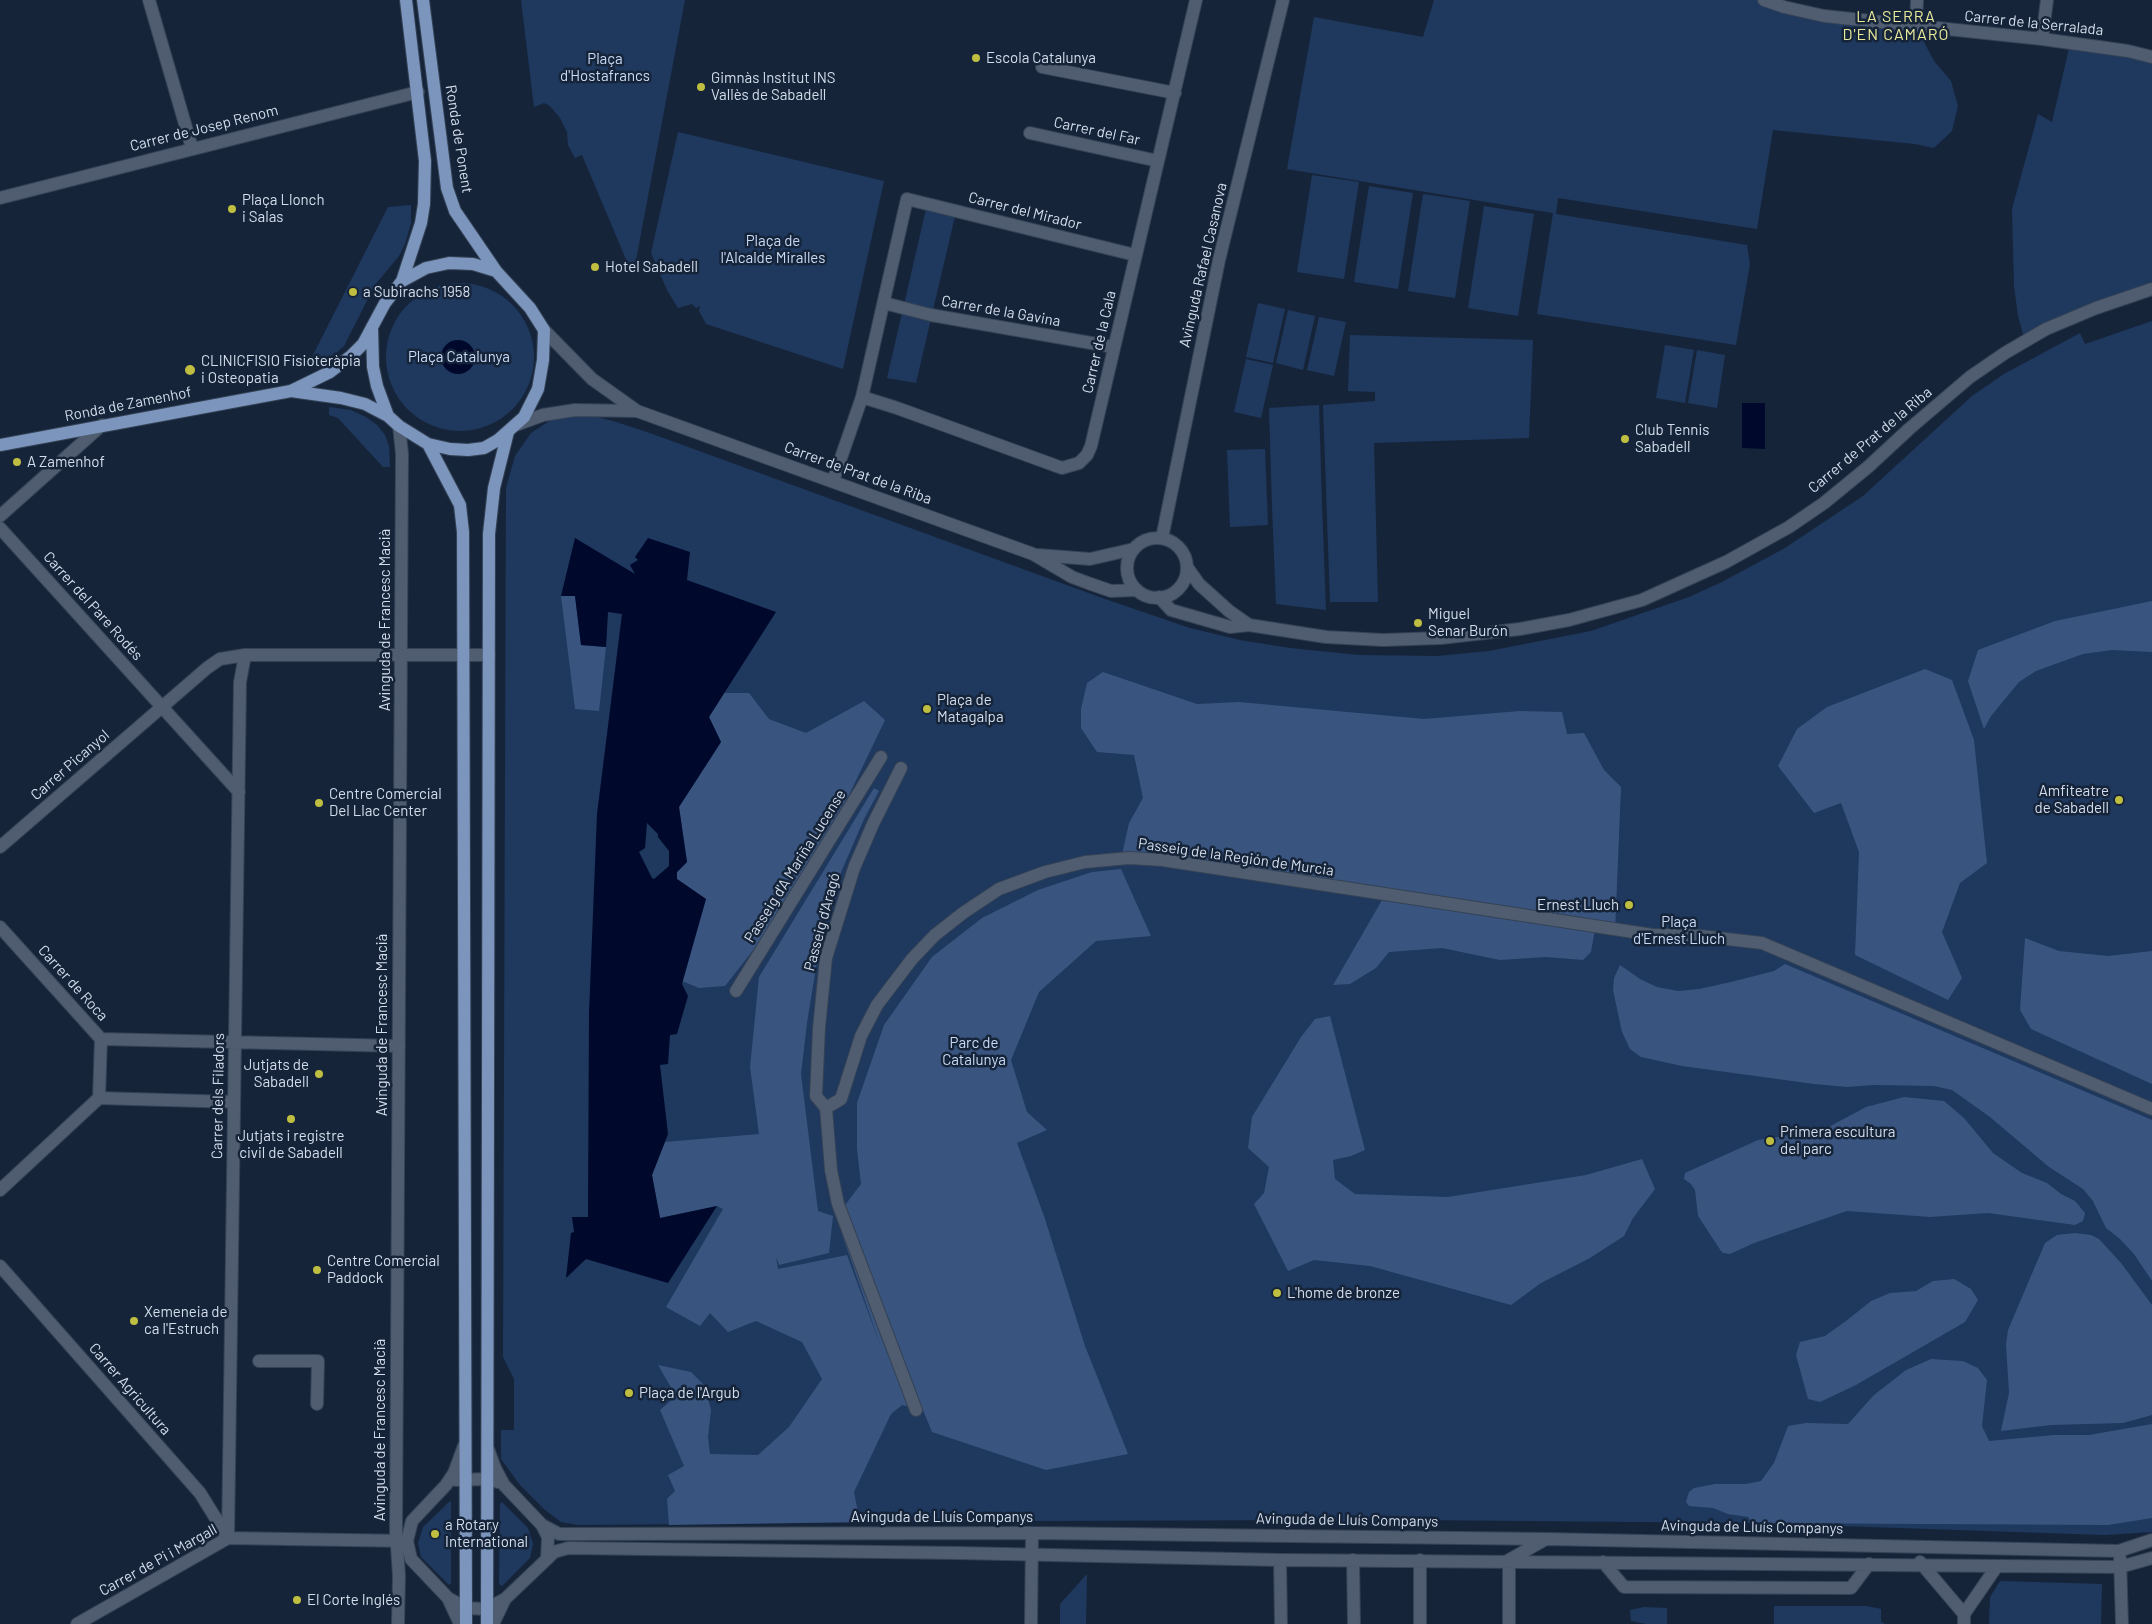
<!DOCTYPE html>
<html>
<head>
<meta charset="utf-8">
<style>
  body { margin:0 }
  canvas { display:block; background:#16243a }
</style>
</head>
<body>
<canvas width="2152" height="1624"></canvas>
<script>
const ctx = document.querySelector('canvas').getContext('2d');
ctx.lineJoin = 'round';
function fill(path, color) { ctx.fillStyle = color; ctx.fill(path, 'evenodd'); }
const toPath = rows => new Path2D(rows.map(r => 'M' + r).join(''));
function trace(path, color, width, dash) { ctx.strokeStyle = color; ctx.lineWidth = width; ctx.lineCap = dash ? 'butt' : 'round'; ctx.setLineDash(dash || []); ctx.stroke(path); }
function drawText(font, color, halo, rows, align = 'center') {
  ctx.font = font + ' Barlow,sans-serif'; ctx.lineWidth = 5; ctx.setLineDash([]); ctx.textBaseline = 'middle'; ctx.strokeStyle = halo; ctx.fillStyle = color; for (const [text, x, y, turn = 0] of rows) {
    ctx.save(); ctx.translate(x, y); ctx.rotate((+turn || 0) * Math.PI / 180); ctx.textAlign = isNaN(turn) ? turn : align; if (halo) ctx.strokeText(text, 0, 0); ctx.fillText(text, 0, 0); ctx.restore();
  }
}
fill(toPath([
  [521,0,685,0,633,276,582,155,575,158,568,145,567,132,560,118,550,106,544,103,534,107],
  [1434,0,1764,0,1916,27,1934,61,1951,81,1958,106,1952,131,1934,148,1915,144,1773,130,1757,229,1558,198,1556,214,1747,245,1750,264,1736,345,1537,314,1553,213,1287,169,1314,17,1423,37],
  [2070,44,2152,57,2152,289,2025,341,2018,316,2014,286,2012,209,2038,114,2052,122],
  [678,132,884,181,843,369,706,324,699,311,700,306,696,308,692,304,678,308,667,290,651,253],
  [1312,175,1359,182,1344,279,1297,272],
  [1369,186,1413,193,1398,289,1354,282],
  [1423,194,1470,201,1455,298,1408,291],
  [411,205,411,223,405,244,399,256,375,285,344,346,334,355,311,359,388,207],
  [1484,206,1534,214,1518,316,1468,308],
  [926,209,955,216,916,383,887,378],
  '386 357a74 74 0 1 1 148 0a74 74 0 1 1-148 0Z',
  [1258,303,1285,309,1273,363,1246,357],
  [1288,310,1315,316,1303,370,1276,363],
  [1319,317,1346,322,1334,376,1307,370],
  [2152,321,2152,1532,2105,1535,1752,1523,1415,1520,1349,1523,1328,1520,1033,1521,578,1525,561,1522,545,1510,520,1485,501,1459,501,1430,514,1430,514,1379,503,1357,506,488,515,456,531,433,554,418,584,414,613,421,647,432,1105,599,1190,628,1240,640,1290,648,1359,655,1437,656,1489,651,1591,631,1689,597,1722,582,1785,548,1863,496,1972,396,2004,374,2080,333,2085,344],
  [1350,335,1533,340,1529,438,1374,443,1378,602,1330,602,1323,405,1375,401,1375,392,1348,391],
  [1665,345,1694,350,1685,403,1656,398],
  [1697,350,1725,355,1717,408,1688,403],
  [1246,359,1273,365,1261,418,1234,412],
  [1319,405,1322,504,1326,610,1276,604,1272,506,1269,408],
  [329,407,351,410,366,417,377,425,385,435,389,446,390,467,383,467,338,418,329,415],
  [1265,449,1268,525,1230,527,1227,450],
  [450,1501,451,1503,451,1583,449,1585,421,1557,418,1543,423,1527],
  [502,1502,528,1528,533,1544,530,1558,502,1586,499,1584,500,1504],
  [1087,1574,1086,1624,1060,1624,1060,1604],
  [2000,1581,2102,1584,2101,1624,1989,1624,1990,1597],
  [1774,1606,1867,1606,1881,1609,1881,1622,1885,1624,1774,1624],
  [1644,1607,1667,1608,1667,1624,1646,1624,1631,1621,1630,1610]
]), '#1e385e');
fill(toPath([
  [561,596,575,596,581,645,606,647,599,711,575,709],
  [2152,601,2152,652,2112,650,2083,654,2036,671,2019,682,1991,716,1984,729,1968,681,1978,650,2055,621],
  [1925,669,1952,680,1974,740,1987,863,1960,883,1942,932,1962,978,1948,1000,1855,955,1859,852,1841,803,1814,813,1778,766,1797,729,1827,707],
  [1103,672,1197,704,1239,702,1424,719,1520,711,1562,712,1567,734,1584,733,1604,770,1621,787,1615,932,1595,929,1591,952,1583,960,1546,957,1500,960,1442,948,1389,952,1376,968,1350,984,1333,985,1385,895,1121,859,1129,823,1143,798,1134,755,1097,752,1081,728,1081,709,1087,683],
  [724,693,749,693,769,719,806,733,864,701,885,720,849,795,758,944,725,986,699,988,682,981,706,899,677,879,677,872,687,862,679,807,721,742,709,717],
  [874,788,879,791,864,819,839,877,818,955,807,1023,801,1074,818,1211,833,1216,829,1253,779,1265,776,1257,778,1269,847,1255,881,1347,836,1217,861,1184,857,1149,857,1103,884,1025,932,957,982,918,1038,890,1092,872,1121,869,1151,936,1096,941,1039,992,1011,1060,1027,1112,1047,1130,1017,1143,1044,1216,1085,1346,1128,1454,1046,1470,932,1432,923,1410,902,1405,891,1414,854,1492,860,1522,669,1525,667,1499,675,1491,668,1475,684,1466,660,1410,676,1396,658,1365,691,1372,705,1386,711,1410,708,1437,710,1454,758,1455,789,1427,822,1379,802,1342,756,1321,728,1332,710,1313,700,1326,666,1307,723,1209,717,1206,660,1218,652,1175,665,1142,759,1134,750,1067,759,977],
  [2025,938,2059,951,2108,956,2152,951,2152,1084,2031,1029,2020,1010],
  [1785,964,2152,1120,2152,1281,2134,1254,2120,1239,2106,1228,2093,1201,2083,1189,2049,1167,1990,1117,1952,1090,1934,1086,1873,1085,1847,1087,1814,1084,1682,1066,1641,1057,1630,1049,1622,1032,1613,990,1614,978,1620,965,1640,979,1657,987,1678,991,1699,989,1731,982,1774,971],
  [1330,1016,1365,1150,1351,1156,1333,1160,1335,1179,1355,1194,1448,1197,1586,1175,1642,1159,1655,1189,1633,1218,1624,1236,1590,1258,1541,1283,1511,1305,1370,1266,1314,1260,1288,1271,1254,1204,1264,1193,1269,1167,1248,1148,1252,1117,1301,1037,1315,1019],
  [1904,1097,1944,1101,1964,1118,1993,1153,2022,1173,2047,1183,2061,1194,2075,1201,2085,1213,2083,1221,2075,1225,1988,1213,1930,1217,1847,1211,1754,1243,1730,1254,1723,1253,1721,1251,1698,1216,1695,1190,1691,1184,1684,1179,1685,1173,1758,1140,1823,1130,1866,1107],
  [2075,1233,2091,1235,2099,1239,2121,1263,2152,1305,2152,1415,2123,1423,2051,1425,2001,1431,2009,1393,2006,1345,2008,1330,2045,1243,2057,1235],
  [1954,1279,1971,1289,1978,1300,1965,1322,1856,1385,1820,1402,1808,1399,1796,1355,1800,1342,1825,1336,1846,1321,1871,1301,1890,1293,1916,1291,1933,1281],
  [1931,1359,1963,1361,1978,1368,1987,1380,1982,1426,1989,1441,2054,1435,2089,1435,2152,1424,2152,1518,2108,1525,1752,1523,1748,1517,1728,1514,1713,1508,1689,1506,1686,1502,1689,1492,1694,1488,1715,1484,1746,1484,1761,1481,1774,1463,1788,1426,1806,1423,1848,1424,1874,1395,1906,1370]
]), '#39557f');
fill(toPath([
  '441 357a17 17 0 1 1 34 0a17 17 0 1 1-34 0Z',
  [1742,403,1765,403,1765,449,1742,448],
  [575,538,635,574,630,565,638,560,635,557,648,538,690,552,687,580,776,612,709,717,721,742,679,807,687,862,677,872,677,879,706,899,682,984,688,996,677,1034,670,1035,668,1064,660,1065,668,1134,652,1175,660,1218,717,1206,668,1283,586,1259,566,1278,571,1233,574,1232,572,1217,588,1217,589,1013,597,814,622,614,608,612,606,647,581,645,575,596,561,596],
  [647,823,658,834,658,837,669,851,669,866,654,879,652,878,639,852,645,848]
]), '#00082c');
const minor = toPath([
  [149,0,192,148],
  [1764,0,1784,7,1824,16,2042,39,2128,51,2152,57],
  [1916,27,1917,0],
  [2042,39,2047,0],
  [1042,67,1175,93],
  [1030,133,1158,161],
  [0,198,418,92],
  [884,303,931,315,1114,347],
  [544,330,592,379,637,411,1033,554,1072,577,1088,583,1111,591,1137,590],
  [862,397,897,408,1062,468,1079,463,1087,455,1091,446,1196,0],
  [516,425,543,415,575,410,637,411],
  [833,481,862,397,907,199,1135,255],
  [0,516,102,425],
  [0,528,239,792],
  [1162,538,1219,260,1283,0],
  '1127 568a30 30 0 1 1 60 0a30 30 0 1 1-60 0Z',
  [1038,555,1090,559,1134,549],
  [1187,567,1199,584,1229,611,1249,625],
  [1159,597,1171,610,1230,627,1249,625,1326,637,1383,640,1441,638,1520,629,1569,620,1642,600,1726,562,1789,527,1824,503,1868,467,1909,429,1970,377,2005,353,2046,329,2096,308,2152,289],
  [901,768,873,824,854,868,826,958,819,1028,816,1096,826,1108,831,1170,838,1204,916,1410],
  [0,847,207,668,220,659,245,655,489,655],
  [0,927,101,1039,99,1098],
  [736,991,881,757],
  [101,1039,399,1046],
  [826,1108,841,1099,861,1036,877,1005,912,959,935,935,963,913,999,889,1045,872,1085,862,1129,858,1162,860,1653,935,1692,935,1762,943,2152,1109],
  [0,1190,99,1098,234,1102],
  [0,1266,200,1493,228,1538],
  [259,1361,318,1361,317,1404],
  [456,1480,487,1479,498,1482],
  [542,1525,559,1534,569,1534,1032,1533,1547,1539,2119,1551,2152,1540],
  [228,1538,240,682,245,655],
  [2120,1558,2122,1624],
  [547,1559,554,1552,568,1548,959,1553,1280,1560,2120,1567,2152,1558],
  [1280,1560,1281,1624],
  [1353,1560,1354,1624],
  [1509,1560,1546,1539],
  [1603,1562,1624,1587,1851,1588,1869,1564],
  [1920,1562,1964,1614,1964,1624],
  [448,1598,466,1608,486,1609,505,1599,547,1559,548,1537,542,1525,504,1485,495,1468,488,1449],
  [1964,1614,1997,1566],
  [77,1624,228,1538,407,1541],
  [398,1624,399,1576,396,1532,402,454,399,426],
  [460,1624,448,1598,411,1559,407,1541,412,1521,446,1485,454,1473,464,1446],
  [493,1624,505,1599],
  [1031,1624,1032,1533],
  [1420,1624,1420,1560],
  [1509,1624,1509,1560]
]);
const major = toPath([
  [423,0,447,188,455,211,496,271],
  [402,281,421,223,424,204,425,161,406,0],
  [291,391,341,398,365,404,388,416],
  [428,444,460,505,463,532,466,1624],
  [0,445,291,391,330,372,351,356,363,344,385,303,402,281,426,268,449,263,473,264,496,271,530,308,544,330,543,360,538,389,524,417,498,440,484,448,468,450,450,449,428,444,399,426,388,416,377,386,373,367,372,327],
  [487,1624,489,534,494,488,508,432]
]);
trace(minor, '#344256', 14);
trace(major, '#344256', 14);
trace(minor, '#505d70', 12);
trace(major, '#7b95bc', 12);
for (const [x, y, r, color] of [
  [976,58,5,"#c0be40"],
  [701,87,5,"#c0be40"],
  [232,209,5,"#c0be40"],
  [595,267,5,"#c0be40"],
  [353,292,5,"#c0be40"],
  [190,370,6,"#c0be40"],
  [1625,439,5,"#c0be40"],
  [17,462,5,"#c0be40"],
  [1418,623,5,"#c0be40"],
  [927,709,5,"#c0be40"],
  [2119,800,5,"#c0be40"],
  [319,803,5,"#c0be40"],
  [1629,905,5,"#c0be40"],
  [319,1074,5,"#c0be40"],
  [291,1119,5,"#c0be40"],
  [1770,1141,5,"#c0be40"],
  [317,1270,5,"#c0be40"],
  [1277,1293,5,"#c0be40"],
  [134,1321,5,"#c0be40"],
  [629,1393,5,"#c0be40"],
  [435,1534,5,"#c0be40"],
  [297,1600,5,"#c0be40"]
]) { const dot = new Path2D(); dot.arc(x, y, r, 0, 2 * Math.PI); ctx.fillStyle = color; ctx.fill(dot); trace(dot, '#16243a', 2); }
drawText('15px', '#d3ddec', '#16243a', [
  ["Carrer de la Serralada",2034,23,6],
  ["Carrer de Josep Renom",204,128,-14],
  ["Carrer del Far",1097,131,12],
  ["Ronda de Ponent",459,139,81],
  ["Carrer del Mirador",1025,211,14],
  ["Avinguda Rafael Casanova",1203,265,-77],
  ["Carrer de la Gavina",1001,311,10],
  ["Carrer de la Cala",1099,342,-77],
  ["Ronda de Zamenhof",128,404,-11],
  ["Carrer de Prat de la Riba",1870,440,-40],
  ["Carrer de Prat de la Riba",858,473,20],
  ["Carrer del Pare Rodés",93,606,48],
  ["Avinguda de Francesc Macià",385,620,-90],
  ["Carrer Picanyol",70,765,-41],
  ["Passeig de la Región de Murcia",1236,857,8],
  ["Passeig d'A Mariña Lucense",795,866,-58],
  ["Passeig d'Aragó",822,922,-75],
  ["Carrer de Roca",73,983,48],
  ["Avinguda de Francesc Macià",382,1025,-90],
  ["Carrer dels Filadors",218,1096,-89],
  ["Carrer Agricultura",130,1389,49],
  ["Avinguda de Francesc Macià",380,1430,-90],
  ["Avinguda de Lluís Companys",942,1517],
  ["Avinguda de Lluís Companys",1347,1520,1],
  ["Avinguda de Lluís Companys",1752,1527,1],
  ["Carrer de Pi i Margall",158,1560,-29]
]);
drawText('15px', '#d3ddec', '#16243a', [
  ["Escola Catalunya",986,58],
  ["Gimnàs Institut INS",711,78],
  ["Vallès de Sabadell",711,95],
  ["Plaça Llonch",242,200],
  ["i Salas",242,217],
  ["Hotel Sabadell",605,267],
  ["a Subirachs 1958",363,292],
  ["CLINICFISIO Fisioteràpia",201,361],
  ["i Osteopatia",201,378],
  ["Club Tennis",1635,430],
  ["Sabadell",1635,447],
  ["A Zamenhof",27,462],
  ["Miguel",1428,614],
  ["Senar Burón",1428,631],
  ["Plaça de",937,700],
  ["Matagalpa",937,717],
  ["Amfiteatre",2109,791,"right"],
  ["de Sabadell",2109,808,"right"],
  ["Centre Comercial",329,794],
  ["Del Llac Center",329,811],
  ["Ernest Lluch",1619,905,"right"],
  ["Jutjats de",309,1065,"right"],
  ["Sabadell",309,1082,"right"],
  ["Primera escultura",1780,1132],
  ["del parc",1780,1149],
  ["Jutjats i registre",291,1136,"center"],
  ["civil de Sabadell",291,1153,"center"],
  ["Centre Comercial",327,1261],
  ["Paddock",327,1278],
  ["L'home de bronze",1287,1293],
  ["Xemeneia de",144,1312],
  ["ca l'Estruch",144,1329],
  ["Plaça de l'Argub",639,1393],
  ["a Rotary",445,1525],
  ["International",445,1542],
  ["El Corte Inglés",307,1600]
], 'left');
drawText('15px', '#c9dbf6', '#16243a', [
  ["Plaça",605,59],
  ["d'Hostafrancs",605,76],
  ["Plaça de",773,241],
  ["l'Alcalde Miralles",773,258],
  ["Plaça Catalunya",459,357],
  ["Plaça",1679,922],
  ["d'Ernest Lluch",1679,939],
  ["Parc de",974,1043],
  ["Catalunya",974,1060]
]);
ctx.letterSpacing = '1px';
drawText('16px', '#eaea9b', '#16243a', [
  ["LA SERRA",1896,17],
  ["D'EN CAMARÓ",1896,35]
]);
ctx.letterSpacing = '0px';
</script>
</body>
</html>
